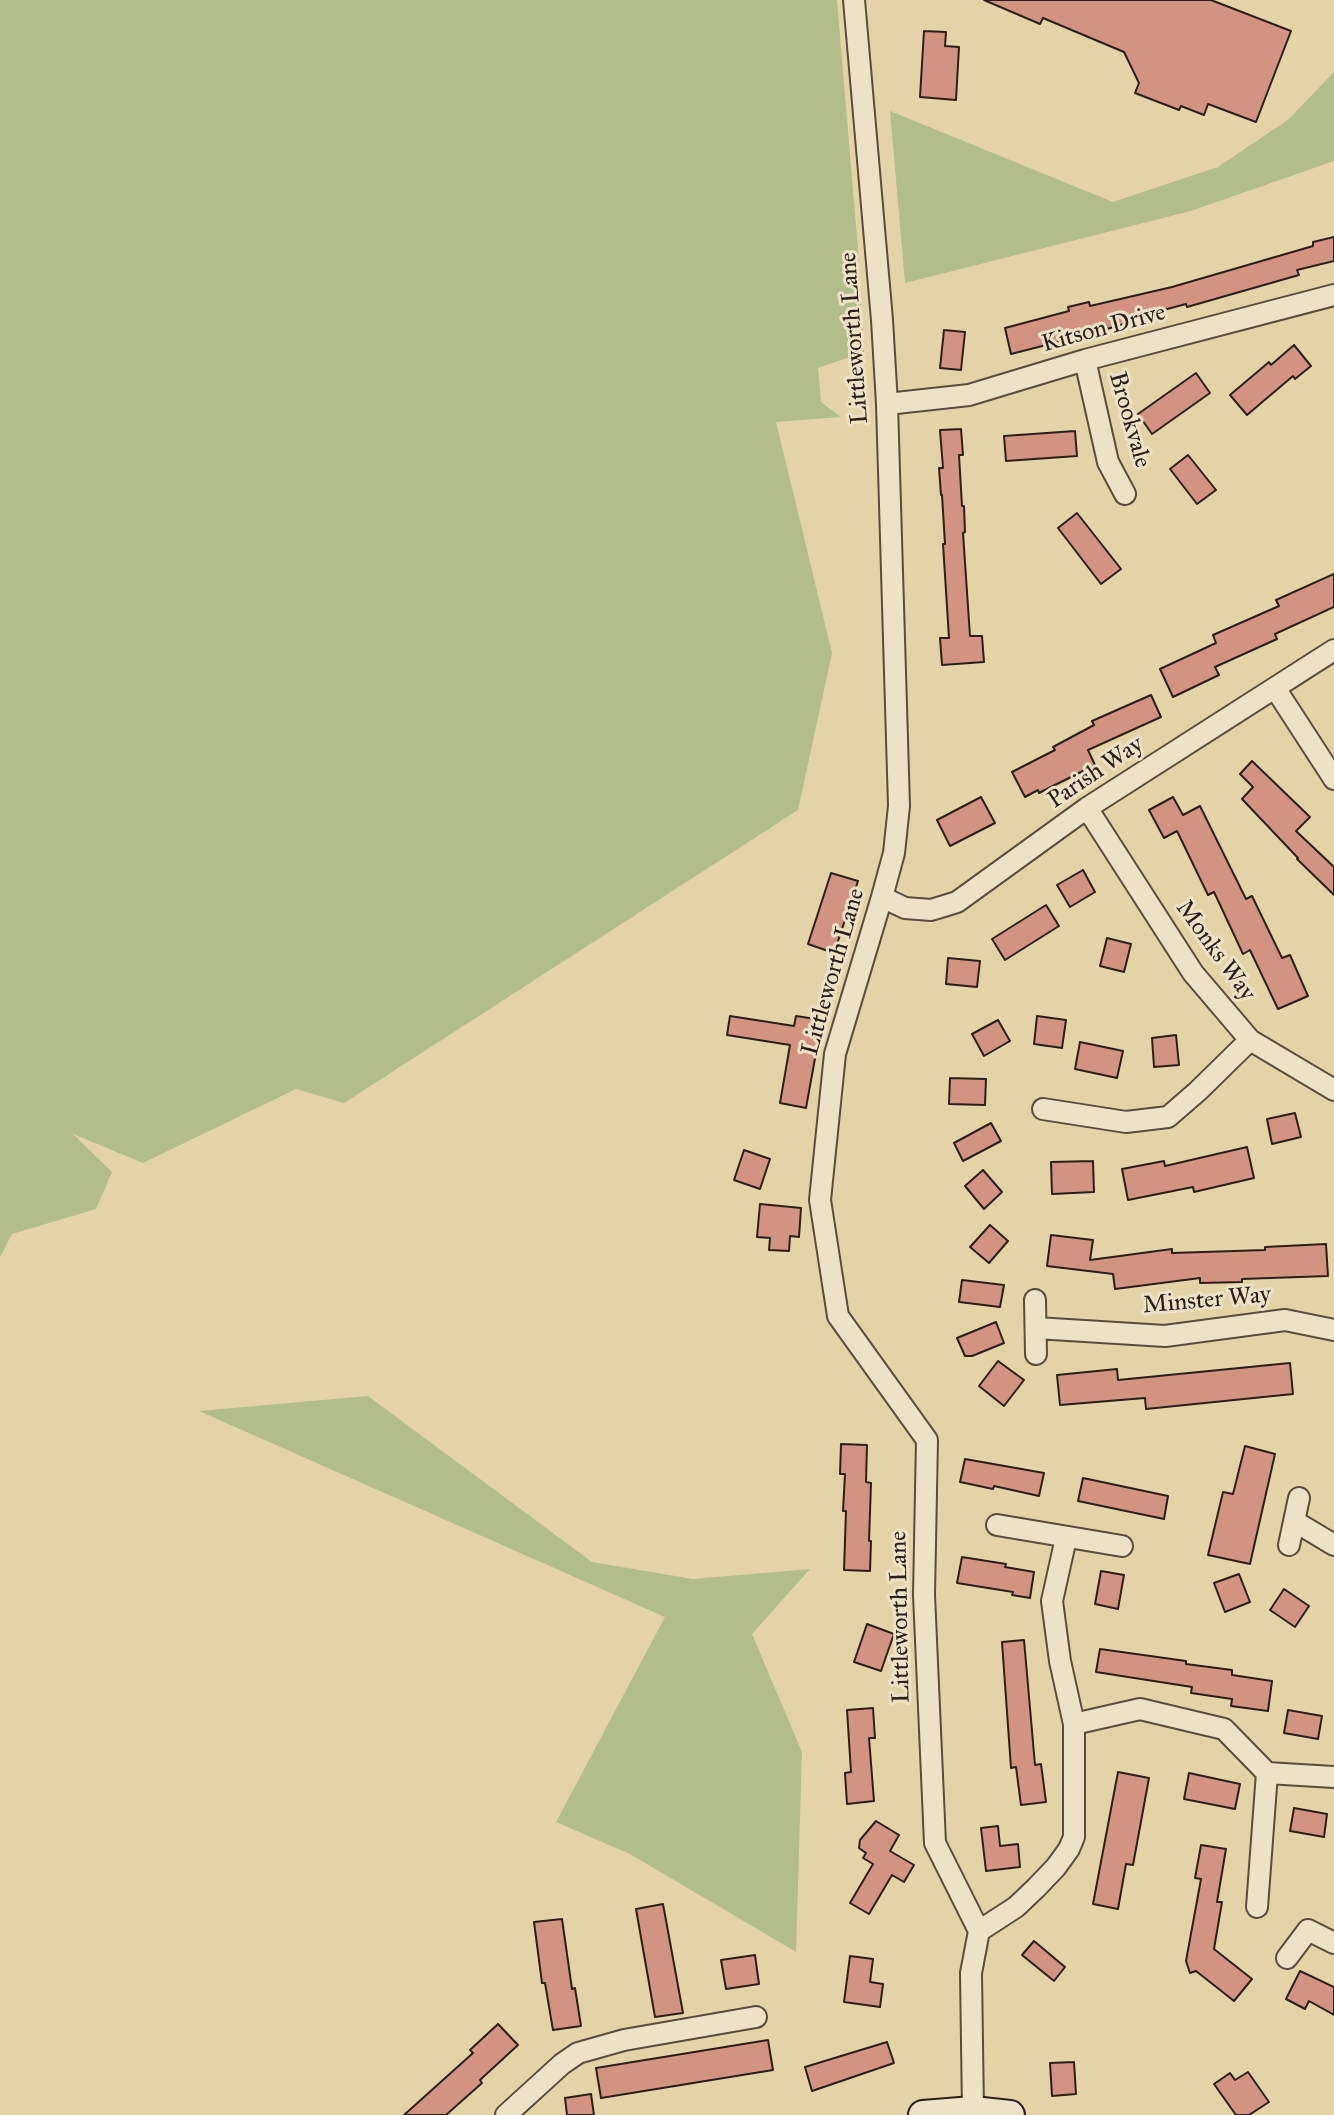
<!DOCTYPE html>
<html>
<head>
<meta charset="utf-8">
<style>
  body { margin:0 }
  canvas { display:block; background:#e5d3a8 }
</style>
</head>
<body>
<canvas width="1334" height="2115"></canvas>
<script>
const ctx = document.querySelector('canvas').getContext('2d');
ctx.lineJoin = 'round';
function fill(path, color) { ctx.fillStyle = color; ctx.fill(path, 'evenodd'); }
const toPath = rows => new Path2D(rows.map(r => 'M' + r).join(''));
function trace(path, color, width, dash) { ctx.strokeStyle = color; ctx.lineWidth = width; ctx.lineCap = dash ? 'butt' : 'round'; ctx.setLineDash(dash || []); ctx.stroke(path); }
function drawText(font, color, halo, rows, align = 'center') {
  ctx.font = font + ' "IM FELL Great Primer",serif'; ctx.lineWidth = 6; ctx.setLineDash([]); ctx.textBaseline = 'middle'; ctx.strokeStyle = halo; ctx.fillStyle = color; for (const [text, x, y, turn = 0] of rows) {
    ctx.save(); ctx.translate(x, y); ctx.rotate((+turn || 0) * Math.PI / 180); ctx.textAlign = isNaN(turn) ? turn : align; if (halo) ctx.strokeText(text, 0, 0); ctx.fillText(text, 0, 0); ctx.restore();
  }
}
fill(toPath([
  [0,0,837,0,858,250,864,352,818,368,821,402,841,417,776,422,832,653,798,810,344,1103,296,1089,143,1163,73,1134,112,1172,96,1209,12,1234,0,1257],
  [1334,72,1334,161,1191,211,905,283,890,111,1113,202,1218,167,1289,119],
  [368,1396,592,1562,693,1579,810,1569,752,1634,802,1752,796,1952,630,1854,556,1822,665,1617,199,1411]
]), '#b2bd8a');
const building = toPath([
  [984,0,1211,0,1291,31,1256,122,1208,104,1204,115,1181,106,1179,110,1135,93,1139,83,1124,52,1043,18,1040,24,984,0],
  [924,31,946,32,945,46,959,47,956,100,920,97,924,31],
  [1334,237,1334,261,1297,270,1299,275,1187,307,1186,304,1126,320,1127,323,1107,329,1106,325,1062,337,1062,341,1011,354,1005,328,1069,311,1068,307,1089,302,1090,306,1172,287,1313,246,1313,242,1334,237],
  [944,330,965,332,961,370,940,368,944,330],
  [1294,345,1311,366,1295,379,1293,376,1247,415,1230,395,1269,362,1271,365,1294,345],
  [1196,373,1210,393,1152,434,1138,414,1196,373],
  [961,429,963,455,959,455,962,506,964,506,965,532,963,533,970,636,982,636,984,662,942,665,940,638,949,638,943,544,945,544,942,495,941,495,939,468,943,468,940,430,961,429],
  [1075,431,1077,456,1006,461,1004,436,1075,431],
  [1188,455,1216,490,1197,504,1170,469,1188,455],
  [1077,513,1121,569,1101,584,1058,528,1077,513],
  [1334,574,1334,607,1275,634,1277,639,1215,667,1219,675,1173,697,1160,669,1216,643,1213,635,1279,606,1276,600,1334,574],
  [1151,695,1161,717,1088,750,1095,765,1039,793,1038,790,1025,797,1012,772,1055,750,1053,747,1094,725,1092,721,1151,695],
  [1252,761,1310,817,1296,831,1334,867,1334,895,1297,859,1298,858,1242,799,1253,787,1240,774,1252,761],
  [981,797,995,823,950,846,937,820,981,797],
  [1173,797,1183,815,1200,806,1246,899,1252,896,1282,958,1290,955,1308,996,1278,1009,1250,950,1243,954,1214,892,1208,895,1177,831,1164,838,1149,810,1173,797],
  [1083,870,1095,892,1070,907,1057,885,1083,870],
  [831,873,858,881,834,953,808,944,831,873],
  [1046,905,1059,926,1005,960,992,939,1046,905],
  [1107,938,1131,944,1124,972,1100,966,1107,938],
  [948,958,980,961,977,987,946,984,948,958],
  [730,1016,794,1026,796,1016,822,1020,806,1108,780,1103,790,1045,727,1035,730,1016],
  [1037,1016,1066,1020,1062,1048,1034,1044,1037,1016],
  [998,1020,1010,1041,984,1056,972,1034,998,1020],
  [1176,1035,1179,1065,1154,1067,1152,1038,1176,1035],
  [1080,1042,1123,1051,1117,1078,1075,1069,1080,1042],
  [950,1078,986,1079,985,1105,949,1104,950,1078],
  [1295,1113,1301,1137,1272,1144,1267,1119,1295,1113],
  [991,1123,1001,1141,963,1161,954,1143,991,1123],
  [1247,1147,1254,1178,1194,1192,1193,1187,1128,1200,1122,1169,1164,1161,1165,1166,1247,1147],
  [744,1150,770,1159,760,1189,734,1180,744,1150],
  [1093,1161,1094,1192,1052,1194,1051,1162,1093,1161],
  [983,1170,1002,1192,984,1209,965,1186,983,1170],
  [760,1204,801,1208,799,1237,790,1236,789,1251,769,1250,770,1238,757,1237,760,1204],
  [990,1225,1008,1241,989,1263,970,1247,990,1225],
  [1051,1235,1093,1240,1090,1260,1172,1249,1172,1253,1265,1250,1265,1247,1326,1244,1328,1276,1242,1279,1242,1282,1200,1283,1200,1278,1115,1289,1113,1274,1047,1266,1051,1235],
  [962,1280,1004,1285,1000,1307,959,1302,962,1280],
  [996,1322,1004,1343,972,1356,965,1356,957,1338,996,1322],
  [998,1361,1024,1380,1004,1406,979,1386,998,1361],
  [1290,1363,1293,1394,1146,1409,1145,1398,1060,1405,1057,1375,1117,1369,1118,1380,1290,1363],
  [841,1444,867,1445,866,1482,871,1483,869,1541,871,1541,870,1571,844,1570,846,1511,843,1511,845,1474,840,1474,841,1444],
  [1245,1446,1275,1454,1250,1564,1208,1555,1223,1492,1233,1494,1245,1446],
  [965,1459,1044,1473,1039,1496,994,1486,993,1489,960,1482,965,1459],
  [1083,1478,1168,1496,1164,1519,1078,1501,1083,1478],
  [962,1557,1006,1564,1005,1567,1034,1572,1030,1598,1012,1595,1013,1592,957,1583,962,1557],
  [1101,1571,1124,1575,1118,1609,1095,1604,1101,1571],
  [1239,1574,1250,1602,1225,1612,1214,1583,1239,1574],
  [1284,1589,1309,1606,1295,1627,1270,1610,1284,1589],
  [867,1624,894,1634,881,1671,854,1662,867,1624],
  [1024,1640,1035,1765,1041,1764,1046,1802,1021,1805,1016,1767,1011,1768,1002,1642,1024,1640],
  [1100,1649,1186,1661,1186,1664,1232,1670,1232,1675,1272,1681,1268,1711,1231,1706,1232,1699,1191,1693,1192,1687,1096,1672,1100,1649],
  [873,1708,875,1738,869,1738,874,1801,847,1804,845,1773,851,1772,847,1710,873,1708],
  [1288,1710,1322,1716,1318,1739,1284,1733,1288,1710],
  [1118,1772,1149,1778,1133,1865,1126,1864,1118,1909,1093,1904,1118,1772],
  [1189,1773,1240,1784,1235,1809,1184,1799,1189,1773],
  [1294,1808,1327,1814,1324,1837,1290,1831,1294,1808],
  [876,1821,899,1835,890,1851,914,1865,904,1882,892,1875,869,1914,850,1903,873,1864,863,1858,866,1853,859,1848,860,1840,876,1821],
  [998,1826,1000,1846,1018,1844,1020,1867,986,1871,981,1828,998,1826],
  [1201,1845,1226,1849,1217,1902,1222,1902,1214,1949,1252,1979,1234,2001,1196,1971,1190,1973,1186,1961,1201,1879,1195,1878,1201,1845],
  [663,1904,683,2013,655,2017,636,1909,663,1904],
  [562,1919,572,1989,575,1988,581,2026,553,2030,545,1983,542,1983,534,1922,562,1919],
  [1034,1941,1065,1967,1054,1981,1022,1955,1034,1941],
  [755,1955,759,1984,726,1989,721,1960,755,1955],
  [850,1956,873,1959,870,1982,883,1984,880,2007,844,2002,850,1956],
  [1300,1971,1334,1987,1334,2015,1309,2001,1305,2009,1286,1999,1300,1971],
  [498,2024,518,2045,480,2080,482,2083,446,2115,404,2115,473,2053,470,2050,498,2024],
  [768,2040,773,2070,601,2098,596,2068,768,2040],
  [887,2042,894,2063,812,2091,805,2067,887,2042],
  [1074,2062,1076,2094,1052,2096,1050,2063,1074,2062],
  [1248,2072,1269,2102,1249,2115,1236,2115,1214,2084,1230,2073,1235,2080,1248,2072],
  [591,2094,594,2115,567,2115,565,2098,591,2094]
]);
fill(building, '#d29381');
trace(building, '#2b2019', 2);
const street = toPath([
  [854,0,882,320,887,404,899,806,894,853,882,897,835,1054,820,1200,838,1316,927,1440,924,1595,935,1843,979,1931,971,1973,973,2111],
  [1085,360,1108,462,1125,494],
  [887,404,969,395,1085,360,1334,295],
  [1275,688,1334,779],
  [1087,808,1193,973,1250,1040,1334,1090],
  [882,897,905,908,931,910,957,902,1087,808,1334,650],
  [1043,1109,1126,1122,1168,1117,1198,1091,1250,1040],
  [1035,1300,1036,1354],
  [1036,1328,1165,1336,1285,1320,1334,1330],
  [1294,1521,1334,1545],
  [997,1525,1122,1546],
  [1289,1545,1299,1498],
  [1074,1724,1140,1709,1224,1729,1267,1773,1257,1907],
  [1267,1773,1334,1777],
  [979,1931,1016,1907,1036,1888,1056,1867,1069,1849,1074,1837,1074,1724,1060,1661,1052,1601,1066,1538],
  [1287,1958,1308,1930,1334,1943],
  [506,2115,562,2064,578,2053,624,2040,756,2017]
]);
const secondary = toPath([
  [923,2115,973,2111,1010,2115]
]);
trace(street, '#5a4d3d', 24);
trace(secondary, '#2b2019', 32);
trace(street, '#eee2c6', 20);
trace(secondary, '#eee2c6', 28);
drawText('24px', '#2b2019', '#eee2c6', [
  ["Kitson Drive",1104,329,-15],
  ["Littleworth Lane",855,338,-94],
  ["Brookvale",1129,420,74],
  ["Parish Way",1096,773,-34],
  ["Monks Way",1215,951,54],
  ["Littleworth Lane",834,972,-74],
  ["Minster Way",1207,1301,-5],
  ["Littleworth Lane",901,1617,-91]
]);
</script>
</body>
</html>
